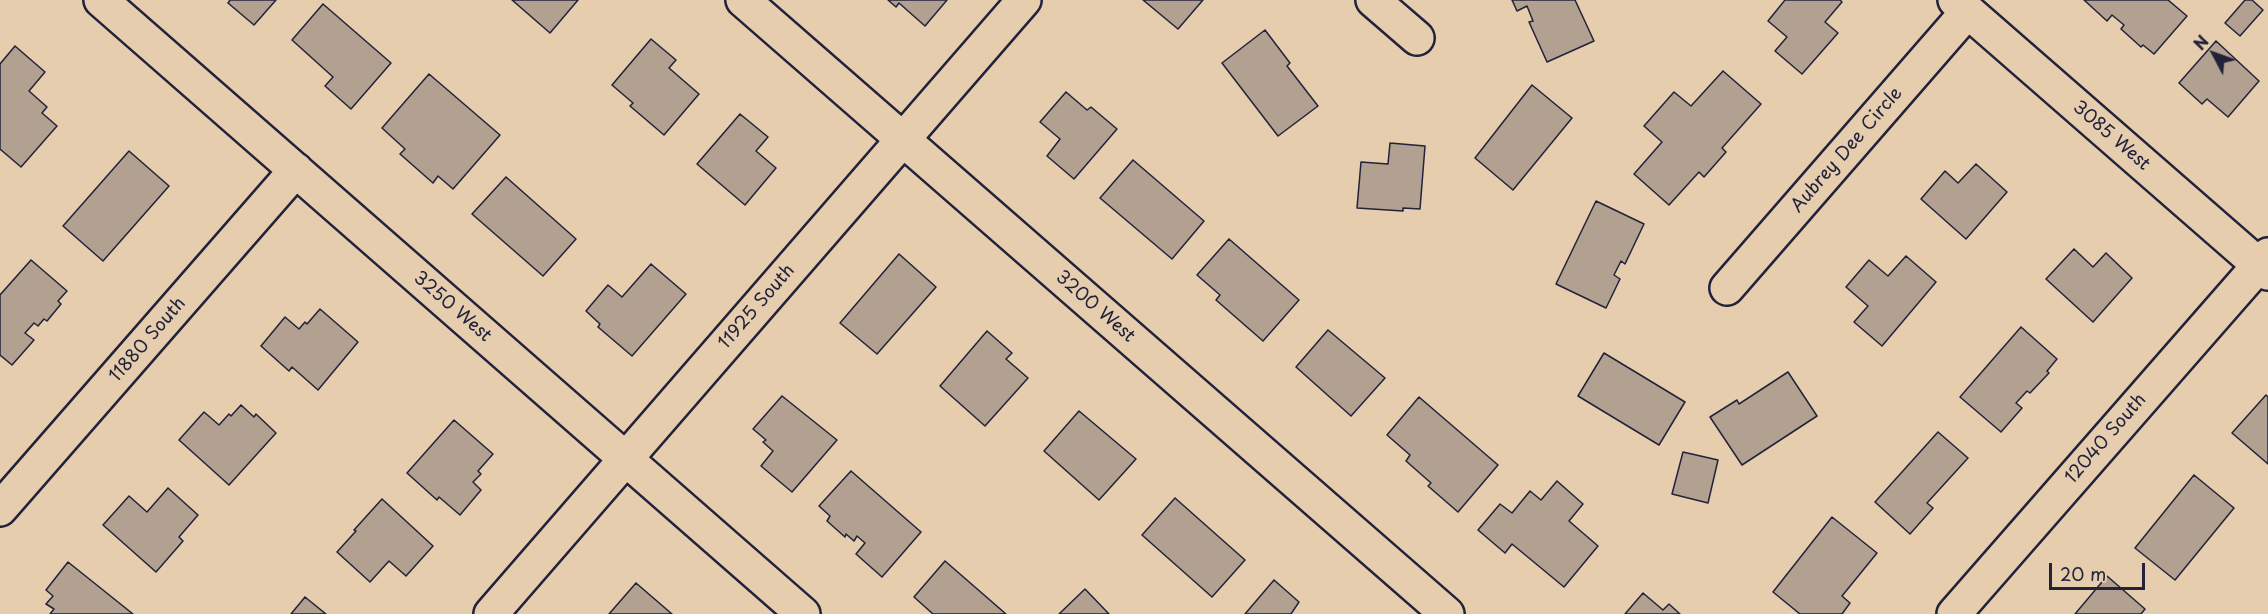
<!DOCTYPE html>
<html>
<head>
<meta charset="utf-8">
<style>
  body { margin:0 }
  #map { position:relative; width:2268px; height:614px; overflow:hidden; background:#e5cdae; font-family:"Playpen Sans",sans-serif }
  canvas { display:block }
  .north { position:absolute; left:2184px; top:24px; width:60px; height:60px; -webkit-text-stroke:4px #e5cdae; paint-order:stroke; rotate:311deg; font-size:16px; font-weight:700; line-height:24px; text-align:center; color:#22223b }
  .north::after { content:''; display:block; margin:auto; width:21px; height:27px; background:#22223b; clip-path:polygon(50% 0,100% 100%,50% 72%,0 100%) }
  .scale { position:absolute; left:2049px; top:563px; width:96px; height:27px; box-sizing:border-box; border:3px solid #22223b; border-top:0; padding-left:8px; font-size:18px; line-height:21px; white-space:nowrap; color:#22223b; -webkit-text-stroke:4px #e5cdae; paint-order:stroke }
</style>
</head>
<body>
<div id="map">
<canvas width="2268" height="614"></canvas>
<div class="north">N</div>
<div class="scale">20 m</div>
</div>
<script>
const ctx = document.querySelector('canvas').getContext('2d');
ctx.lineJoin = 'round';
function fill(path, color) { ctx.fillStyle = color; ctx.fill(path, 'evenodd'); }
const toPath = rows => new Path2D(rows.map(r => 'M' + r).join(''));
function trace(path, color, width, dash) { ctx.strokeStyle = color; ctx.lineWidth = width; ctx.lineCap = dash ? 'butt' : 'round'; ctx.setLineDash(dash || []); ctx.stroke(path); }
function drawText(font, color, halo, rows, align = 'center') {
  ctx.font = font + ' "Playpen Sans",sans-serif'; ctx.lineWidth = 6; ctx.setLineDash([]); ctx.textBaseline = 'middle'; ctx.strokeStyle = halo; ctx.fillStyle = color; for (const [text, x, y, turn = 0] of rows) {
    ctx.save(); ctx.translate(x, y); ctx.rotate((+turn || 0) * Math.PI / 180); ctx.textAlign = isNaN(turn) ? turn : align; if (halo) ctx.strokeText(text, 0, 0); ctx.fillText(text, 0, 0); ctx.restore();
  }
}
const building = toPath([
  [230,0,276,0,254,25,228,3,230,0],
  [512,0,578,0,550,33,512,0],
  [888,0,947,0,925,26,899,3,896,7,888,0],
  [1143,0,1203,0,1178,29,1143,0],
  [1512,0,1575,0,1594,41,1547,62,1529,22,1533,21,1527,6,1517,11,1512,0],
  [1785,0,1840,0,1842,2,1825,22,1838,33,1802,74,1775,51,1787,37,1768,21,1785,0],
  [2084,0,2168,0,2187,16,2154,54,2143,45,2141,47,2121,29,2124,25,2112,15,2107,21,2084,0],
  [2245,0,2252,0,2263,10,2240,36,2225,23,2245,0],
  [323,4,391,63,351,109,325,86,333,77,292,40,323,4],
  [1265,30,1290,63,1287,66,1318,106,1278,136,1222,63,1265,30],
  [651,39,676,60,669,68,699,94,664,135,630,106,633,103,612,85,651,39],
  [2216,41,2259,81,2228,117,2207,99,2202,104,2179,83,2216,41],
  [15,46,45,72,29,91,47,107,42,113,57,126,21,167,0,149,0,64,15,46],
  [1723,71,1761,104,1722,148,1726,152,1704,177,1699,172,1669,205,1634,174,1662,142,1644,126,1674,92,1691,106,1723,71],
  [429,74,500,135,453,189,438,176,433,183,400,154,405,149,382,128,429,74],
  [1532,85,1572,118,1513,190,1475,158,1532,85],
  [1066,92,1087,110,1091,107,1117,129,1074,179,1047,156,1060,139,1040,122,1066,92],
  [740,114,768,137,756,151,776,168,745,205,697,164,740,114],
  [1390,143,1425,146,1420,209,1403,208,1403,211,1357,208,1361,162,1388,164,1390,143],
  [129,151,169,186,103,261,63,226,129,151],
  [1133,160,1204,221,1172,259,1100,198,1133,160],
  [1976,164,2007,192,1966,239,1921,199,1945,171,1958,183,1976,164],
  [506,177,576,239,543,276,472,214,506,177],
  [1596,201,1644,224,1625,264,1621,261,1614,275,1620,279,1606,308,1556,284,1596,201],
  [1229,239,1299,300,1263,341,1216,300,1220,295,1197,275,1229,239],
  [2074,249,2093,267,2106,253,2132,278,2093,322,2046,279,2074,249],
  [899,254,936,287,877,354,840,323,899,254],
  [1906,256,1936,282,1882,346,1854,322,1868,306,1846,287,1869,260,1888,276,1906,256],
  [31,260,67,291,58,301,61,304,47,321,44,319,38,326,34,323,25,333,34,340,12,365,0,355,0,295,31,260],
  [651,264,686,294,632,356,598,327,600,324,586,311,608,285,622,297,651,264],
  [320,309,358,342,318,390,292,367,289,371,261,346,285,317,299,329,305,322,307,324,320,309],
  [2021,327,2057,359,2047,371,2049,373,2030,393,2027,391,2016,403,2022,408,2001,432,1960,397,2021,327],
  [1328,330,1385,378,1351,416,1296,367,1328,330],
  [987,331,1012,353,1006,359,1028,378,985,426,940,386,987,331],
  [1604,353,1685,402,1659,445,1578,396,1604,353],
  [1788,372,1817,416,1742,465,1710,417,1737,400,1739,404,1788,372],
  [2266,395,2268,397,2268,464,2232,433,2266,395],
  [782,396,837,440,792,492,761,466,773,451,763,442,766,440,753,429,782,396],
  [1419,397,1498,465,1458,512,1428,486,1431,483,1406,461,1410,455,1387,435,1419,397],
  [241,405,254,417,256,414,276,433,229,485,179,440,204,412,219,425,229,414,231,416,241,405],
  [1079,411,1136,459,1099,500,1044,451,1079,411],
  [454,420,493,454,478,471,481,474,473,482,481,490,460,515,439,497,437,500,407,473,454,420],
  [1938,432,1968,458,1927,503,1933,508,1910,534,1875,502,1938,432],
  [1683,452,1718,460,1708,503,1672,494,1683,452],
  [851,471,921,532,882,577,856,554,865,543,857,536,854,541,846,534,845,537,827,521,830,516,819,506,851,471],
  [2194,475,2234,508,2175,580,2135,548,2194,475],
  [1557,481,1583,504,1569,521,1598,546,1564,587,1512,544,1505,553,1478,530,1500,504,1512,513,1530,491,1541,500,1557,481],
  [168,488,198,515,179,537,183,541,156,572,103,525,129,496,147,512,168,488],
  [1175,498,1245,560,1212,597,1142,535,1175,498],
  [382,499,433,546,406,576,389,561,370,582,337,552,356,531,354,530,382,499],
  [1832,517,1877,553,1842,596,1850,603,1842,614,1800,614,1773,592,1832,517],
  [945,561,1006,614,933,614,914,597,945,561],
  [68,562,133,614,50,614,54,609,46,604,53,596,46,590,68,562],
  [2107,576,2145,609,2141,614,2075,614,2107,576],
  [1274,580,1299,602,1291,614,1245,614,1274,580],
  [636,583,672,614,609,614,636,583],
  [1085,589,1109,614,1059,614,1085,589],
  [1643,593,1663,610,1669,604,1680,614,1625,614,1643,593],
  [305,597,326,614,291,614,305,597]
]);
fill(building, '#b2a090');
trace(building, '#22223b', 1.5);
const minor = toPath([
  [101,0,803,614],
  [743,0,1447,614],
  [1373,0,1417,38],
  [1955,0,2268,273],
  [1727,288,1968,11],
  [0,509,296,170],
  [491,614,1024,0],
  [1954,614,2268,255]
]);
trace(minor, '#22223b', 38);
trace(minor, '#e5cdae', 33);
drawText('18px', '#22223b', '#e5cdae', [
  ["3085 West",2111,136,41],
  ["Aubrey Dee Circle",1847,150,-49],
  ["3250 West",452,307,41],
  ["11925 South",757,307,-49],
  ["3200 West",1095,307,41],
  ["11880 South",148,340,-49],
  ["12040 South",2106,439,-49]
]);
</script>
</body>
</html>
